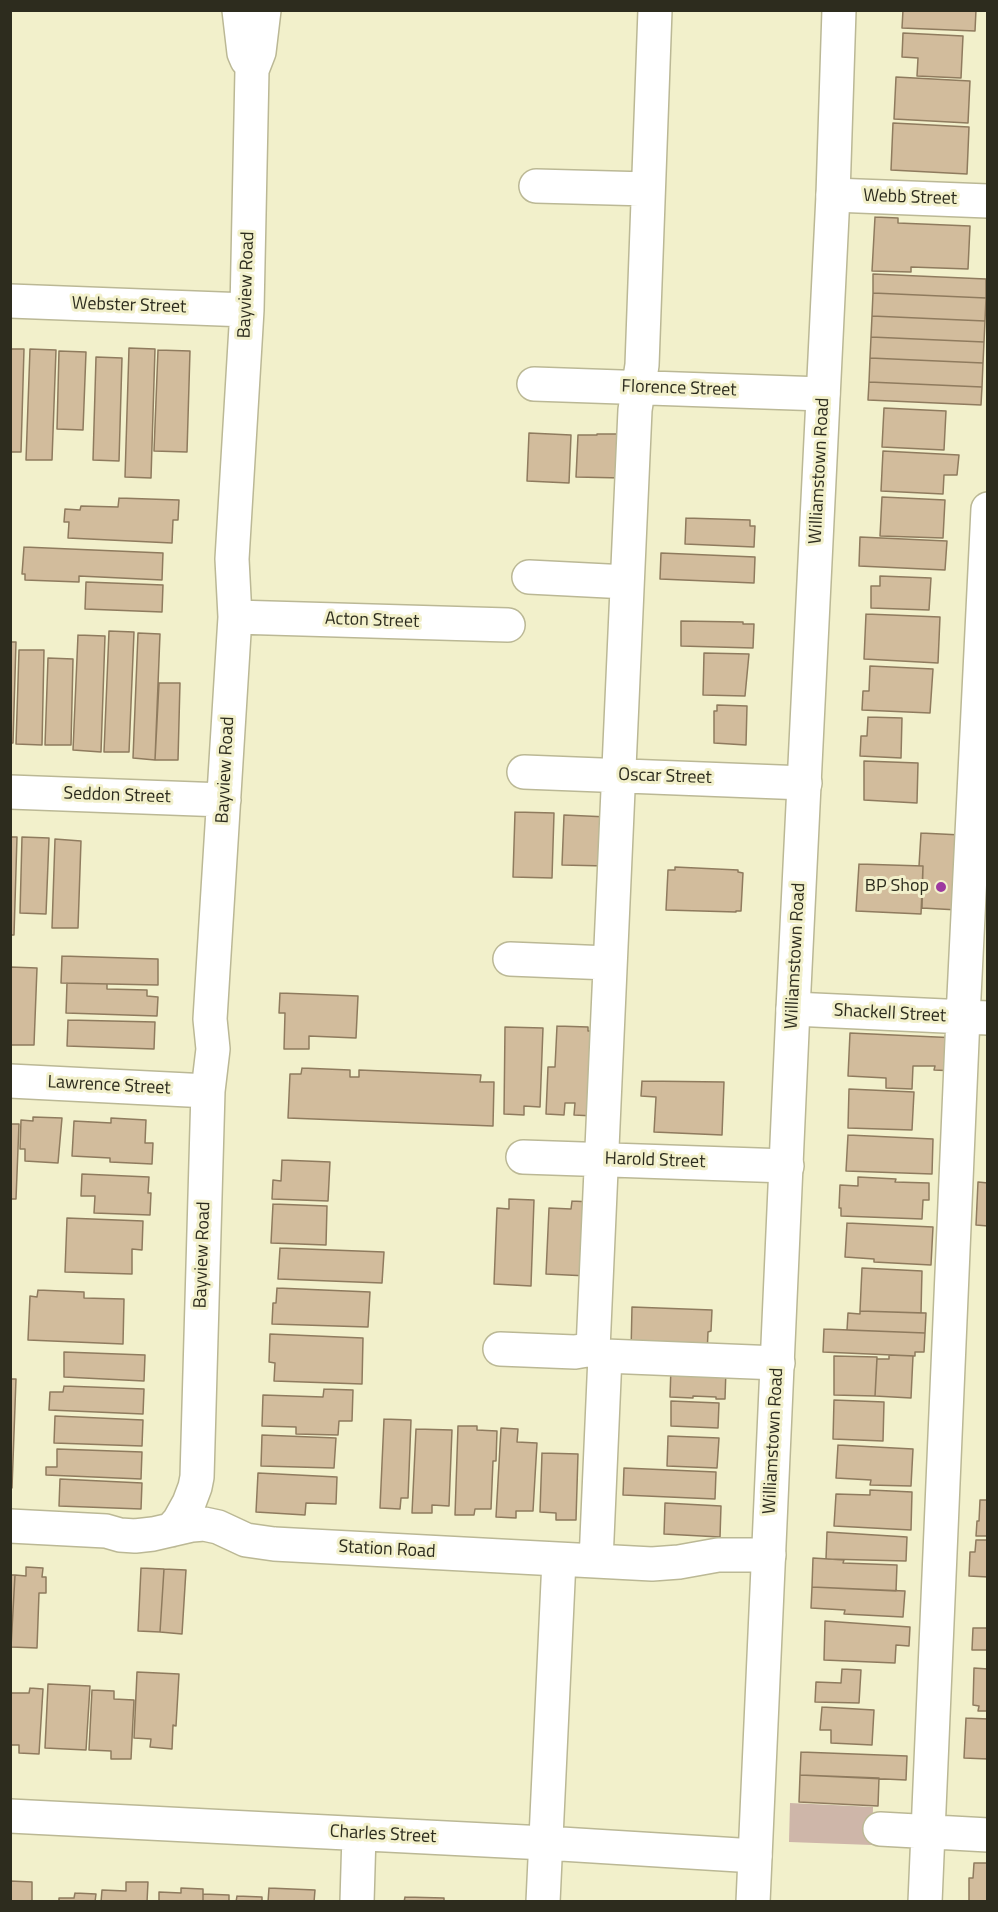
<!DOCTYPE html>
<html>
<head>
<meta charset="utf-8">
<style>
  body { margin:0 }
  #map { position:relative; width:998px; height:1912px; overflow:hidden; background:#f2f0cb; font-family:"Titillium Web",sans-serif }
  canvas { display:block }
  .frame { position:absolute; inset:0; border:12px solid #2d2c1e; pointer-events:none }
</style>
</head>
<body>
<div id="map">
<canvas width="998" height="1912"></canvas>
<div class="frame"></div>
</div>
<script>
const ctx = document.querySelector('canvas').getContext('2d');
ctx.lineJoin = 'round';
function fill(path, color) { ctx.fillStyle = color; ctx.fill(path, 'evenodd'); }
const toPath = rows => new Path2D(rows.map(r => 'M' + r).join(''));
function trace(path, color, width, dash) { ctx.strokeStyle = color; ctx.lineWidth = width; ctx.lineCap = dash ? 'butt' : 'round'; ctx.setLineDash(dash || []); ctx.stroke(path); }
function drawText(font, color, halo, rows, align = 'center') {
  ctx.font = font + ' "Titillium Web",sans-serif'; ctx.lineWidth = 6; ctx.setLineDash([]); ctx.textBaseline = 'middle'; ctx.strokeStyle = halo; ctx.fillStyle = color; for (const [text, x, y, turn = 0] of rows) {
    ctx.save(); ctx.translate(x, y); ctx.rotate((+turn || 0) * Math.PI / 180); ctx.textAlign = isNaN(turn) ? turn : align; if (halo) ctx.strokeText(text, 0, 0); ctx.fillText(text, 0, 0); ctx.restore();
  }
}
fill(toPath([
  [790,1803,873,1807,872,1845,789,1842]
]), '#ceb6a9');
const building = toPath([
  [903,10,976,10,975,31,902,28,903,10],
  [903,33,963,36,961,78,917,76,918,58,902,57,903,33],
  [896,77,970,81,968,123,894,119,896,77],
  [893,123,969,127,967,174,891,170,893,123],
  [875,217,898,218,898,223,970,226,968,269,911,267,911,272,872,271,875,217],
  [873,274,986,279,986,298,873,293,873,274],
  [873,293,986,298,985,321,872,316,873,293],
  [872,316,985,321,984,342,871,337,872,316],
  [871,337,984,342,983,363,870,358,871,337],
  [129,348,155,349,151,478,125,477,129,348],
  [10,349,24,349,21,452,10,452,10,349],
  [30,349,56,350,52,460,26,460,30,349],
  [158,350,190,351,187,452,154,451,158,350],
  [59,351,86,352,83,430,57,429,59,351],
  [96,357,122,358,119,461,93,460,96,357],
  [870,358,983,363,982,387,869,382,870,358],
  [869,382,982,387,981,405,868,400,869,382],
  [884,408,946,411,944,450,882,447,884,408],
  [529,433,571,435,569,483,527,481,529,433],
  [597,434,624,434,622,478,576,477,578,435,597,435,597,434],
  [883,451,959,455,957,475,944,475,943,494,881,491,883,451],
  [882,497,945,500,943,538,880,536,882,497],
  [119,498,179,500,178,520,173,520,172,543,68,538,69,522,64,522,65,509,80,510,81,506,118,507,119,498],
  [686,518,750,520,750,526,755,526,754,547,685,544,686,518],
  [860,537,947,541,945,570,859,566,860,537],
  [24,547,163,553,162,580,79,576,79,582,25,580,25,574,22,574,24,547],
  [661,553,755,557,754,583,660,579,661,553],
  [880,576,931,578,929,610,871,608,871,586,880,586,880,576],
  [86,582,163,585,162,612,85,609,86,582],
  [866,614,940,617,938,663,864,659,866,614],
  [681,621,743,622,743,624,754,624,753,648,681,646,681,621],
  [109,631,134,632,129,752,104,752,109,631],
  [138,633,160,634,155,760,133,758,138,633],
  [78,635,105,636,101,752,73,750,78,635],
  [10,642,16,642,13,743,10,743,10,642],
  [19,650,44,650,42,745,16,744,19,650],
  [704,653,749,654,745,696,703,695,704,653],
  [48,658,73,659,71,745,45,745,48,658],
  [870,666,933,669,930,713,862,710,863,691,869,691,870,666],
  [159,683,180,683,178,760,155,760,159,683],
  [717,705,747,706,746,745,714,743,714,711,717,711,717,705],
  [868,717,902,718,901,758,860,756,861,736,867,736,868,717],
  [864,761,918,763,917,803,864,800,864,761],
  [515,812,554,813,552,878,513,877,515,812],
  [564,815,608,817,606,866,562,865,564,815],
  [921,833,961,835,958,910,922,908,923,866,919,866,921,833],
  [10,837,17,837,14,935,10,935,10,837],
  [22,837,49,838,46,914,20,913,22,837],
  [55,839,81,841,78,928,52,928,55,839],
  [859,864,923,866,921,914,856,911,859,864],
  [675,867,738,870,738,872,743,873,741,911,736,911,736,912,666,910,668,870,675,870,675,867],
  [62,956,158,959,158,985,61,983,62,956],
  [10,967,37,968,34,1045,10,1045,10,967],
  [67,983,107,984,107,989,147,990,147,996,158,997,157,1016,66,1013,67,983],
  [280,993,358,996,356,1038,309,1036,309,1049,284,1049,285,1013,279,1013,280,993],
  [68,1020,155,1022,154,1049,67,1046,68,1020],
  [557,1026,588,1027,588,1031,601,1031,594,1116,574,1115,575,1103,565,1103,564,1115,546,1114,548,1067,555,1067,557,1026],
  [505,1027,543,1028,540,1107,524,1106,524,1115,504,1114,505,1027],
  [850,1033,958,1038,956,1071,934,1070,935,1066,913,1066,912,1089,886,1088,886,1078,848,1076,850,1033],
  [302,1068,350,1070,350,1077,359,1077,359,1070,481,1075,480,1082,494,1082,493,1126,288,1118,290,1074,301,1074,302,1068],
  [642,1081,724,1082,722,1135,654,1132,656,1097,641,1096,642,1081],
  [849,1089,914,1092,912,1130,848,1128,849,1089],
  [33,1117,62,1118,58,1163,25,1161,25,1149,20,1149,21,1120,33,1121,33,1117],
  [111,1118,146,1120,145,1143,153,1143,152,1164,110,1162,110,1158,72,1156,74,1121,111,1123,111,1118],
  [10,1124,19,1124,16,1199,10,1199,10,1124],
  [848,1135,933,1139,932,1174,846,1171,848,1135],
  [282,1160,330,1162,328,1201,272,1199,273,1180,281,1181,282,1160],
  [82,1174,149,1177,148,1193,151,1193,150,1215,94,1213,95,1196,81,1196,82,1174],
  [858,1177,896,1179,895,1182,929,1183,929,1200,923,1200,922,1219,841,1216,841,1208,839,1208,840,1185,858,1186,858,1177],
  [978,1182,988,1183,988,1226,976,1225,978,1182],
  [509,1199,534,1200,531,1286,494,1284,497,1208,509,1209,509,1199],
  [572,1201,591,1202,588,1276,546,1274,549,1208,571,1209,572,1201],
  [273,1204,327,1206,326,1245,271,1243,273,1204],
  [67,1218,143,1221,142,1250,132,1249,132,1274,65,1272,67,1218],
  [847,1223,933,1227,931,1265,874,1262,874,1259,845,1257,847,1223],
  [280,1248,384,1252,382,1283,278,1279,280,1248],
  [862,1268,922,1271,921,1313,860,1311,862,1268],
  [277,1288,370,1292,368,1327,272,1324,273,1303,276,1303,277,1288],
  [38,1290,84,1292,84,1298,124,1299,123,1344,28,1340,30,1296,37,1297,38,1290],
  [632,1307,712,1310,711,1331,708,1332,707,1355,631,1352,632,1307],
  [860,1311,926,1313,925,1333,847,1330,848,1313,860,1314,860,1311],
  [824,1329,925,1333,924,1352,915,1352,915,1356,823,1352,824,1329],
  [270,1334,363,1338,362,1384,274,1381,275,1363,269,1362,270,1334],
  [64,1352,145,1355,144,1381,64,1377,64,1352],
  [889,1355,913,1356,911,1398,875,1396,877,1359,889,1359,889,1355],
  [834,1356,877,1357,875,1396,834,1395,834,1356],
  [671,1367,726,1369,725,1399,716,1399,716,1397,693,1396,693,1398,670,1397,671,1367],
  [10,1379,16,1379,12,1488,10,1488,10,1379],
  [64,1386,144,1389,143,1414,49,1410,50,1392,63,1392,64,1386],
  [324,1389,353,1390,352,1421,339,1421,338,1435,296,1434,296,1427,262,1426,263,1395,323,1397,324,1389],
  [834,1400,884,1402,883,1441,833,1439,834,1400],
  [671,1401,719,1403,718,1428,671,1426,671,1401],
  [55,1416,143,1420,142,1446,54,1443,55,1416],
  [384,1419,411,1420,408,1498,401,1498,400,1509,380,1508,384,1419],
  [458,1426,477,1426,477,1430,497,1431,496,1461,493,1461,491,1509,475,1509,474,1515,455,1515,458,1426],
  [501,1428,518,1429,517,1442,537,1443,533,1511,516,1511,516,1518,496,1517,501,1428],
  [416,1429,452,1430,449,1506,432,1505,432,1513,412,1513,416,1429],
  [262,1435,336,1438,334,1468,261,1466,262,1435],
  [668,1436,719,1438,717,1468,667,1466,668,1436],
  [838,1445,913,1449,911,1486,870,1485,871,1480,836,1478,838,1445],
  [57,1449,142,1452,141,1479,46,1475,46,1467,57,1467,57,1449],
  [542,1453,578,1454,576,1520,556,1520,556,1513,540,1512,542,1453],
  [624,1468,716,1472,715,1499,623,1495,624,1468],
  [258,1473,337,1477,336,1504,306,1503,305,1515,256,1512,258,1473],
  [60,1479,142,1483,141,1509,59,1506,60,1479],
  [870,1490,912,1492,911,1530,834,1526,836,1494,870,1495,870,1490],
  [980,1500,988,1500,988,1536,976,1536,977,1521,979,1521,980,1500],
  [665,1503,721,1506,720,1537,664,1534,665,1503],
  [827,1532,907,1537,906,1561,826,1559,827,1532],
  [976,1540,988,1540,988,1577,969,1576,970,1552,975,1552,976,1540],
  [813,1558,844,1560,843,1563,897,1565,896,1591,812,1587,813,1558],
  [26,1567,43,1568,42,1577,46,1577,46,1593,39,1593,37,1648,11,1647,15,1575,26,1576,26,1567],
  [141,1568,164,1569,160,1632,138,1631,141,1568],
  [164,1569,186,1570,182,1634,160,1632,164,1569],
  [10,1575,15,1575,11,1647,10,1647,10,1575],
  [812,1587,905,1591,903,1617,844,1614,845,1610,811,1608,812,1587],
  [825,1621,910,1627,909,1646,896,1645,895,1663,824,1660,825,1621],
  [973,1628,988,1628,988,1650,972,1650,973,1628],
  [974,1668,988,1669,988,1711,978,1711,979,1706,973,1705,974,1668],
  [842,1669,861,1670,859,1703,815,1702,816,1682,841,1683,842,1669],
  [137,1672,179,1674,176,1726,173,1725,172,1749,150,1747,151,1739,134,1738,137,1672],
  [48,1684,90,1686,86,1750,45,1748,48,1684],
  [30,1688,43,1689,39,1754,19,1753,19,1745,10,1745,10,1693,29,1693,30,1688],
  [92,1690,114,1691,114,1699,134,1700,131,1759,111,1759,111,1751,89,1750,92,1690],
  [822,1707,874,1710,872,1745,831,1743,831,1730,820,1730,822,1707],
  [966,1718,988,1719,988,1759,964,1758,966,1718],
  [801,1752,907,1756,906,1780,800,1775,801,1752],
  [800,1775,879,1778,878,1806,799,1802,800,1775],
  [974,1863,988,1863,988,1902,969,1902,969,1878,973,1878,974,1863],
  [10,1881,32,1882,32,1902,10,1902,10,1881],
  [126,1882,148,1882,147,1902,101,1902,102,1890,126,1891,126,1882],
  [181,1888,203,1889,203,1902,159,1902,159,1892,181,1893,181,1888],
  [269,1888,315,1890,314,1902,268,1902,269,1888],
  [75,1893,96,1894,95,1902,59,1902,59,1898,74,1898,75,1893],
  [203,1894,229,1895,229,1902,203,1902,203,1894],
  [237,1896,262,1897,262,1902,236,1902,237,1896],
  [405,1897,444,1898,444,1902,404,1902,405,1897]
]);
fill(building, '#d2bc9c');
trace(building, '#8f7b5e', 1.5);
const minor = toPath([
  [239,10,244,53,247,60],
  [536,186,648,189],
  [833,195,988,201],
  [10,301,247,310],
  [534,384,823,394],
  [529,577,627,582],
  [235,617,508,625],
  [524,772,805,783],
  [10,792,224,800],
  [510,959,609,963],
  [793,1009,988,1018],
  [10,1081,208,1091],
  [523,1157,787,1166],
  [500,1349,575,1352,593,1349],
  [605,1356,778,1363],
  [10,1526,106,1531,120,1535,135,1536,153,1534,192,1525,204,1524,218,1527,246,1540,274,1544,652,1564,679,1562,718,1555,769,1555],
  [171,1530,179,1521,189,1503,195,1487,197,1477,208,1091,213,1049,210,1019,235,617,232,559,247,310,252,70,259,52,264,10],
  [596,1561,605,1356,593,1349,635,410,642,365,655,10],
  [10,1816,545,1843,755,1856],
  [880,1829,988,1835],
  [357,1902,359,1834],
  [543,1902,559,1560],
  [925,1902,963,1017,988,509]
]);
const major = toPath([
  [753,1902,793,1009,833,195,839,10]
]);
trace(minor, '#bbb895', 36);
trace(major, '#bbb895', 36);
trace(minor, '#fff', 33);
trace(major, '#fff', 33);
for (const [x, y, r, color] of [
  [941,887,6,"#9d3aa0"]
]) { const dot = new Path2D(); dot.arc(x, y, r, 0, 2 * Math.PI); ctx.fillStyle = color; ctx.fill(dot); trace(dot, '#f2f0cb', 2); }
drawText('18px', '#2d2c1e', '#f2f0cb', [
  ["Webb Street",910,198,2],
  ["Bayview Road",247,285,-88],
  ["Webster Street",129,306,2],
  ["Florence Street",679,389,2],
  ["Williamstown Road",820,471,-87],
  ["Acton Street",372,621,2],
  ["Bayview Road",226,770,-87],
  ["Oscar Street",665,777,2],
  ["Seddon Street",117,796,2],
  ["Williamstown Road",796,956,-87],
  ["Shackell Street",890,1014,3],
  ["Lawrence Street",109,1086,3],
  ["Harold Street",655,1161,2],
  ["Bayview Road",203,1255,-88],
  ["Williamstown Road",774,1441,-87],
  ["Station Road",387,1550,3],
  ["Charles Street",383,1835,3]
]);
drawText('18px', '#2d2c1e', '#f2f0cb', [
  ["BP Shop",929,887]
], 'right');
</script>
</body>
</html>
